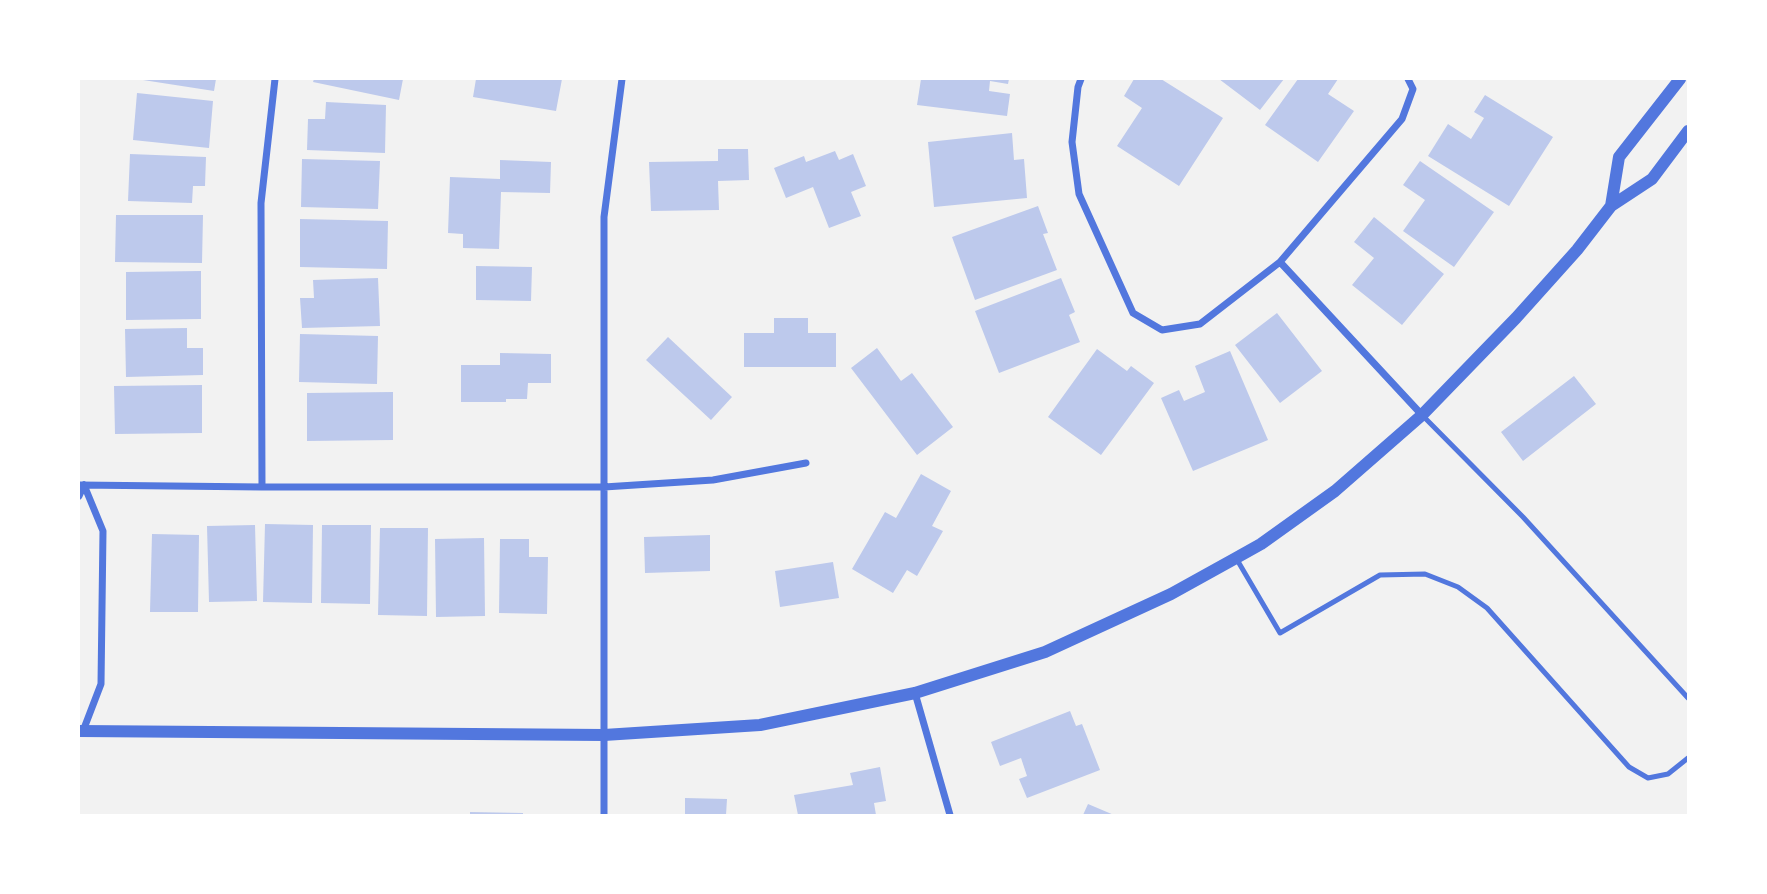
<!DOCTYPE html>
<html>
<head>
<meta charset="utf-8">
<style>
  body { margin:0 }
  #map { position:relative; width:1767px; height:894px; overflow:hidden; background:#f2f2f2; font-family:"Fira Sans Condensed",sans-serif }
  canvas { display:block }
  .frame { position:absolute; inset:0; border:80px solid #fff; pointer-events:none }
</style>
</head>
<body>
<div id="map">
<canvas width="1767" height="894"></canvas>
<div class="frame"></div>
</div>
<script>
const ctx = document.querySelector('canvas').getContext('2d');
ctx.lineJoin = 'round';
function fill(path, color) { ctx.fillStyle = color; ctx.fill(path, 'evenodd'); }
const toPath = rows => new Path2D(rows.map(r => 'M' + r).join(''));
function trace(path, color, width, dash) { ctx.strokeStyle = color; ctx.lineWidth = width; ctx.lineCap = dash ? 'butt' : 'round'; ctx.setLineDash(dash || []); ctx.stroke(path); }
fill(toPath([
  [143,79,216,79,214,91,143,80],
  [314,79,403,79,399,100,313,82],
  [476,79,562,79,556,111,473,97],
  [921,79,1009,79,1008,84,990,81,989,91,1010,94,1007,116,917,105],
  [1134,79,1161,79,1223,118,1179,186,1117,146,1142,108,1124,96],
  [1219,79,1284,79,1260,110],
  [1298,79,1338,79,1328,94,1354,111,1318,162,1265,125],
  [137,93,213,101,209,148,133,140],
  [1485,95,1553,137,1509,206,1428,156,1448,124,1471,139,1484,118,1474,112],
  [326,102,386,105,385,153,307,150,308,119,325,119],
  [1012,133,1014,160,1024,159,1027,198,934,207,928,142],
  [718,149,748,149,749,180,718,181,719,210,651,211,649,162,718,161],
  [835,151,839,160,853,154,866,186,851,192,861,216,829,228,813,187,786,198,774,168,804,156,806,162],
  [130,154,206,157,205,186,193,186,192,203,128,201],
  [302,159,380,161,378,209,301,207],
  [500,160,551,162,550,193,501,192,499,249,463,248,463,234,448,233,450,177,500,179],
  [1420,161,1494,212,1454,267,1403,231,1425,200,1403,185],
  [1038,206,1048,233,1043,234,1057,270,975,300,952,237],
  [116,215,203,215,202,263,115,262],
  [1374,217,1444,274,1402,325,1352,285,1374,258,1354,242],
  [300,219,388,221,387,269,300,267],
  [476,266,532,267,531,301,476,300],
  [201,271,201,319,126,320,126,272],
  [378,278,380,326,302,328,300,298,314,298,313,280],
  [1061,278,1075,312,1069,315,1080,342,999,373,975,311],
  [1277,313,1322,371,1280,403,1235,345],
  [774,318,808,318,808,333,836,333,836,367,744,367,744,333,774,333],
  [187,328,187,348,203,348,203,375,126,377,125,329],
  [300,334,378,336,377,384,299,382],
  [668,337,732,397,711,420,646,360],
  [877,348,901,381,912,373,953,427,917,455,851,368],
  [1097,349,1127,371,1131,366,1154,383,1101,455,1048,417],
  [1230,351,1268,440,1193,471,1161,398,1179,390,1184,401,1205,392,1195,366],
  [500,353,551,354,551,383,528,383,527,399,506,399,506,402,461,402,461,365,500,365],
  [1574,376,1596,404,1523,461,1501,432],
  [202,385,202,433,115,434,114,386],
  [393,392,393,440,307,441,307,393],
  [921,474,951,491,932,526,943,531,917,576,907,570,893,593,852,569,885,512,896,518],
  [265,524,313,525,312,603,263,602],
  [255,525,257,601,209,602,207,526],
  [322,525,371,525,370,604,321,603],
  [380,528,428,528,427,616,378,615],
  [152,534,199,535,198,612,150,612],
  [710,535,710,571,645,573,644,537],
  [484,538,485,616,436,617,435,539],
  [500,539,529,539,529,557,548,557,547,614,499,613],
  [833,562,839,598,780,607,775,571],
  [1070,711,1076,726,1082,724,1100,770,1027,798,1019,779,1027,776,1021,758,1000,766,991,742],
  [880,767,886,801,874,803,876,815,798,815,794,795,853,785,850,773],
  [685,798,727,799,726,815,685,815],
  [1088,804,1114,815,1083,815],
  [470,812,523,813,523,815,470,815]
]), '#bdc9ec');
trace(toPath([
  [1422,415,1523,517,1688,698],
  [1236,558,1280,633,1380,575,1425,574,1458,587,1487,608,1629,767,1648,778,1668,774,1688,758]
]), '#5277de', 5);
trace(toPath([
  [1081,79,1078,87,1072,142,1079,194,1133,313,1162,330,1200,324,1280,262,1402,119,1413,89,1408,79],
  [1280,262,1422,415],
  [79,485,262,487,604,487,713,480,806,463],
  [262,487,261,203,275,79],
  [79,496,84,485],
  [915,693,950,815],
  [83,731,101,684,103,531,84,485],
  [604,815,604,217,622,79]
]), '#5277de', 7);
trace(toPath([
  [1611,206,1619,157,1680,79],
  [79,731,604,735,760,725,915,693,1045,652,1171,594,1236,558,1261,544,1335,491,1422,415,1516,318,1577,250,1611,206,1652,179,1688,131]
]), '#5277de', 12);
</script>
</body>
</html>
